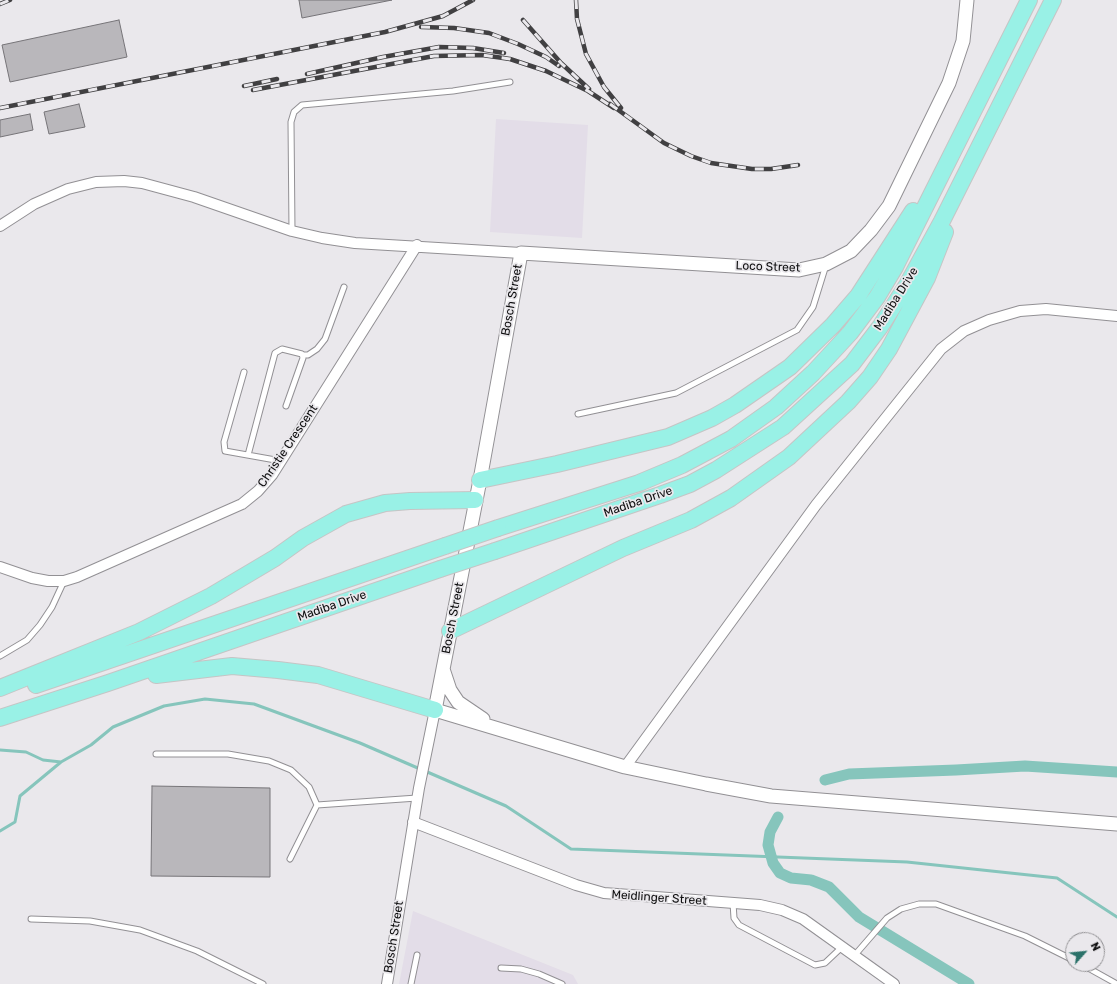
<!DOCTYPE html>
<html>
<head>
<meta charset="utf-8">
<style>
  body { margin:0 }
  #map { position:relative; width:1117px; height:984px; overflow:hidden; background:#eae8ec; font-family:Rubik,sans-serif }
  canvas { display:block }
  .north { position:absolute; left:1065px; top:932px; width:40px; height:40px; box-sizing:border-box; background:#eae8ec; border:1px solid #929194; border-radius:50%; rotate:63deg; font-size:11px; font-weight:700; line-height:16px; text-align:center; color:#0e0e0f }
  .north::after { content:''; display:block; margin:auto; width:14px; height:18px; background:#2a7169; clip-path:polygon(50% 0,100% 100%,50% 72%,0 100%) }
</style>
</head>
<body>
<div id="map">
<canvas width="1117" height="984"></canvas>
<div class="north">N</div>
</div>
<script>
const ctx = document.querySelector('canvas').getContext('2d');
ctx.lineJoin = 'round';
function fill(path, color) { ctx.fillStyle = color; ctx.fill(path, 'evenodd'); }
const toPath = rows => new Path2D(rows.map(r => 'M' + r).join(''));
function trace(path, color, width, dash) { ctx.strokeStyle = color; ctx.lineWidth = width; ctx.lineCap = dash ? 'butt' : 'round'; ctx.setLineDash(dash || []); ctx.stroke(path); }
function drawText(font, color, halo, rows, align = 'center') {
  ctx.font = font + ' Rubik,sans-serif'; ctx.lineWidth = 3.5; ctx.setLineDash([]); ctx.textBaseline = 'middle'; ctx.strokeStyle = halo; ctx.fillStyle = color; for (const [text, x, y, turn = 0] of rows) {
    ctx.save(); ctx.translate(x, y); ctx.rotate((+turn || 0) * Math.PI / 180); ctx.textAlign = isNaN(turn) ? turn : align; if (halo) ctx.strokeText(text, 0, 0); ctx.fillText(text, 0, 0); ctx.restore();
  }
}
fill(toPath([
  [496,119,588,125,582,238,490,232],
  [413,911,573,975,578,984,399,984]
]), '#e3dde8');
trace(toPath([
  [0,750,26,752,43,760,61,762,91,745,113,727,164,706,205,699,254,704,360,743,420,769],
  [425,771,506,806,571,849,907,862,1057,878,1117,917],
  [0,831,15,822,20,796,61,762]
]), '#86c5bc', 3);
trace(toPath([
  [825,780,849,774,956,770,1025,766,1117,772],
  [778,817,770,832,768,845,773,863,780,873,791,878,811,880,829,887,859,917,969,984]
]), '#86c5bc', 11);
const building = toPath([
  [299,0,392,0,302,18,299,0],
  [119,20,127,57,10,82,2,45,119,20],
  [79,104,85,127,49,134,44,112,79,104],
  [30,114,33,130,0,137,0,120,30,114],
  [152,786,270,788,270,877,151,876,152,786]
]);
fill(building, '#b9b7bb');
trace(building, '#767478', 1);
const service = toPath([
  [292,231,291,122,294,112,302,105,453,91,510,82],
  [303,355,308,355,317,349,325,339,344,287],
  [244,372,224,442,225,451,281,461],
  [578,414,676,393,797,330,813,307,826,265],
  [248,455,275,353,282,349,302,354,303,358,286,406],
  [0,656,27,640,40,625,52,607,64,581],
  [156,754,228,754,269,761,291,770,309,787,317,805,290,859],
  [317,805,417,798],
  [733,903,734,918,739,925,815,965,825,963,842,947],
  [31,919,90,921,140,930,197,951,263,984],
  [854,956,887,918,901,909,919,904,936,904,1025,936,1073,960],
  [1081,964,1117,984],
  [501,968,521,969,539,974,562,984],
  [411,984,417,955]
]);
const minor = toPath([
  [0,226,34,204,68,189,96,182,124,181,142,183,194,197,292,231,322,238,355,243,521,253],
  [0,567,32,578,48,581,64,581,77,577,242,504,258,491,272,475,417,245],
  [625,767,816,505,941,349,964,331,989,320,1020,311,1046,309,1117,316],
  [413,822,576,885,604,893,760,905,782,910,803,919,894,984],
  [387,984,419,788,435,710]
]);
const tertiary = toPath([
  [967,0,963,41,949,83,889,206,871,230,851,251,826,264,799,270,521,253,480,480,435,710,625,767,706,784,771,796,1117,824],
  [443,669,450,690,458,702,483,719]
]);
const primary = toPath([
  [480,480,557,464,668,437,712,418,735,405,790,367,833,325,858,296,913,211],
  [498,528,639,483,682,465,731,439,776,407,813,373,850,333,877,297,895,267,1029,0],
  [495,551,660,495,690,484,716,470,783,427,852,364,880,327,907,285,942,221,1053,0],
  [450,631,623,548,691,520,731,498,789,457,848,402,870,377,889,349,927,278,945,232],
  [156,675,232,666,278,670,318,675,435,710],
  [36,685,445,546],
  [0,688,139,632,211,596,275,558,303,538,346,514,385,503,410,501,475,500],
  [0,718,108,683,440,569]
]);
trace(service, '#929094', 7);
trace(minor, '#929094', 12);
trace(tertiary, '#929094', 15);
trace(primary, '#c5c5c5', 18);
trace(service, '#fff', 5);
trace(minor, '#fff', 10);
trace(tertiary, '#fff', 13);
trace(primary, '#99f1e6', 16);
const rail = toPath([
  [576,0,577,19,586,54,604,87,621,108],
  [0,4,10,0],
  [523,20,561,63,589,89],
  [421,27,454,28,489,33,518,44,546,57,559,66],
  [307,74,383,57,439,47,473,48,504,53],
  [244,86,277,79],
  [253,90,434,56,482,55,510,59,546,71,588,91,614,108],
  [610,104,664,143,691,156,711,163,752,169,771,169,798,165],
  [0,108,385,32,443,16,473,0]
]);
trace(rail, '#414042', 4.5);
trace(rail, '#eae8ec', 3, [9]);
const primaryBridge = toPath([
  [445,546,498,528],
  [440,569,495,551]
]);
trace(primaryBridge, '#c5c5c5', 18, []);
trace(primaryBridge, '#99f1e6', 16);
drawText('12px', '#0e0e0f', '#eae8ec', [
  ["Loco Street",768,267,2],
  ["Madiba Drive",896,299,-58],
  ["Bosch Street",512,300,-80],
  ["Christie Crescent",288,446,-56],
  ["Madiba Drive",638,502,-19],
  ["Madiba Drive",332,606,-19],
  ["Bosch Street",453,618,-79],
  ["Meidlinger Street",659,898,4],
  ["Bosch Street",394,937,-81]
]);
</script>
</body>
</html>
